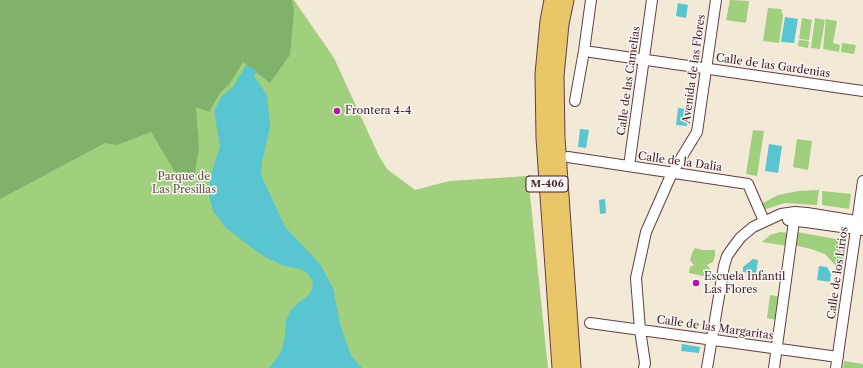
<!DOCTYPE html>
<html>
<head>
<meta charset="utf-8">
<style>
  body { margin:0 }
  canvas { display:block; background:#f3e9d7 }
</style>
</head>
<body>
<canvas width="863" height="368"></canvas>
<script>
const ctx = document.querySelector('canvas').getContext('2d');
ctx.lineJoin = 'round';
function fill(path, color) { ctx.fillStyle = color; ctx.fill(path, 'evenodd'); }
const toPath = rows => new Path2D(rows.map(r => 'M' + r).join(''));
function trace(path, color, width, dash) { ctx.strokeStyle = color; ctx.lineWidth = width; ctx.lineCap = dash ? 'butt' : 'round'; ctx.setLineDash(dash || []); ctx.stroke(path); }
function drawText(font, color, halo, rows, align = 'center') {
  ctx.font = font + ' "Libre Caslon Text",serif'; ctx.lineWidth = 3; ctx.setLineDash([]); ctx.textBaseline = 'middle'; ctx.strokeStyle = halo; ctx.fillStyle = color; for (const [text, x, y, turn = 0] of rows) {
    ctx.save(); ctx.translate(x, y); ctx.rotate((+turn || 0) * Math.PI / 180); ctx.textAlign = isNaN(turn) ? turn : align; if (halo) ctx.strokeText(text, 0, 0); ctx.fillText(text, 0, 0); ctx.restore();
  }
}
fill(toPath([
  [0,0,294,0,334,58,379,156,387,169,415,190,449,181,528,176,548,368,0,368],
  [730,0,749,1,746,23,726,20],
  [768,8,781,9,782,10,782,13,783,15,779,43,763,41],
  [802,18,812,20,809,40,799,39],
  [815,18,825,20,820,49,811,48],
  [826,19,837,21,833,43,840,45,839,52,823,49],
  [799,40,809,41,808,48,798,46],
  [842,43,856,45,854,54,841,52],
  [753,130,764,131,757,176,746,174],
  [797,139,812,141,808,170,793,167],
  [819,190,817,205,785,203,763,210,761,204,778,195,798,191],
  [822,191,851,194,849,209,822,205],
  [780,232,790,233,788,246,762,242,770,235],
  [797,232,847,241,841,275,836,266,825,254,811,249,794,245],
  [695,248,702,250,715,250,715,255,713,262,707,265,710,269,708,277,689,273,690,267,694,265,690,260,692,253],
  [770,295,782,297,778,320,767,318],
  [844,361,863,364,863,368,843,368]
]), '#a0cf7d');
fill(toPath([
  [0,0,292,0,294,11,290,55,270,83,243,62,230,83,220,93,209,112,196,107,199,148,194,179,178,177,151,132,117,145,105,143,0,199]
]), '#80b26c');
fill(toPath([
  [678,3,688,5,686,18,676,16],
  [785,17,798,19,794,43,781,42],
  [246,65,257,71,254,76,267,95,270,127,262,162,261,175,285,227,320,264,333,288,341,328,352,357,362,368,269,368,277,358,282,350,285,335,286,321,290,311,298,303,308,296,312,289,313,282,307,273,300,269,284,266,265,257,252,248,225,227,213,211,209,196,210,182,213,167,220,147,214,111,222,96,233,87],
  [678,108,688,109,687,126,676,125],
  [580,129,589,130,586,148,578,147],
  [769,144,782,146,778,173,765,171],
  [605,199,606,213,600,214,599,200],
  [753,259,758,260,756,274,743,272,743,267],
  [819,266,827,267,831,274,830,282,817,280],
  [682,344,700,347,699,353,681,351]
]), '#59c5d1');
const minor = toPath([
  [584,51,863,91],
  [575,101,584,51,591,0],
  [568,157,748,184,764,221],
  [629,166,652,0],
  [788,220,806,222,863,230],
  [590,323,838,357],
  [644,368,645,363,640,330,636,278,646,232,672,173,697,132,716,0],
  [707,368,724,266,727,256,734,246,741,237,753,227,781,214,795,212,807,213,863,222],
  [774,368,794,221],
  [836,368,863,181]
]);
const highway = toPath([
  [552,0,548,21,543,74,544,138,560,368],
  [566,0,561,24,556,76,557,138,573,368]
]);
trace(minor, '#633d45', 12);
trace(highway, '#633d45', 17);
trace(minor, '#fff', 10);
trace(highway, '#e9c769', 15);
for (const [x, y, r, color] of [
  [337,111,4,"#b5179e"],
  [696,283,4,"#b5179e"]
]) { const dot = new Path2D(); dot.arc(x, y, r, 0, 2 * Math.PI); ctx.fillStyle = color; ctx.fill(dot); trace(dot, '#f6f6f2', 1.5); }
for (const [x, y, w] of [
  [547,184,42]
]) { const box = new Path2D(); box.roundRect(x - w / 2, y - 8, w, 16, 3); ctx.fillStyle = '#f6f6f2'; ctx.fill(box); trace(box, '#4a1f2b', 1); }
drawText('bold 10px', '#4a1f2b', null, [
  ["M-406",547,184]
]);
drawText('11px', '#4a1f2b', '#f6f6f2', [
  ["Calle de las Gardenias",773,66,8],
  ["Avenida de las Flores",694,69,-82],
  ["Calle de las Camelias",629,81,-82],
  ["Calle de la Dalia",680,162,8],
  ["Calle de los Lirios",838,273,-82],
  ["Calle de las Margaritas",715,328,8]
]);
drawText('11px', '#4a1f2b', '#f6f6f2', [
  ["Frontera 4-4",345,111],
  ["Escuela Infantil",704,277],
  ["Las Flores",704,290]
], 'left');
drawText('11px', '#645444', '#f6f6f2', [
  ["Parque de",184,177],
  ["Las Presillas",184,190]
]);
</script>
</body>
</html>
